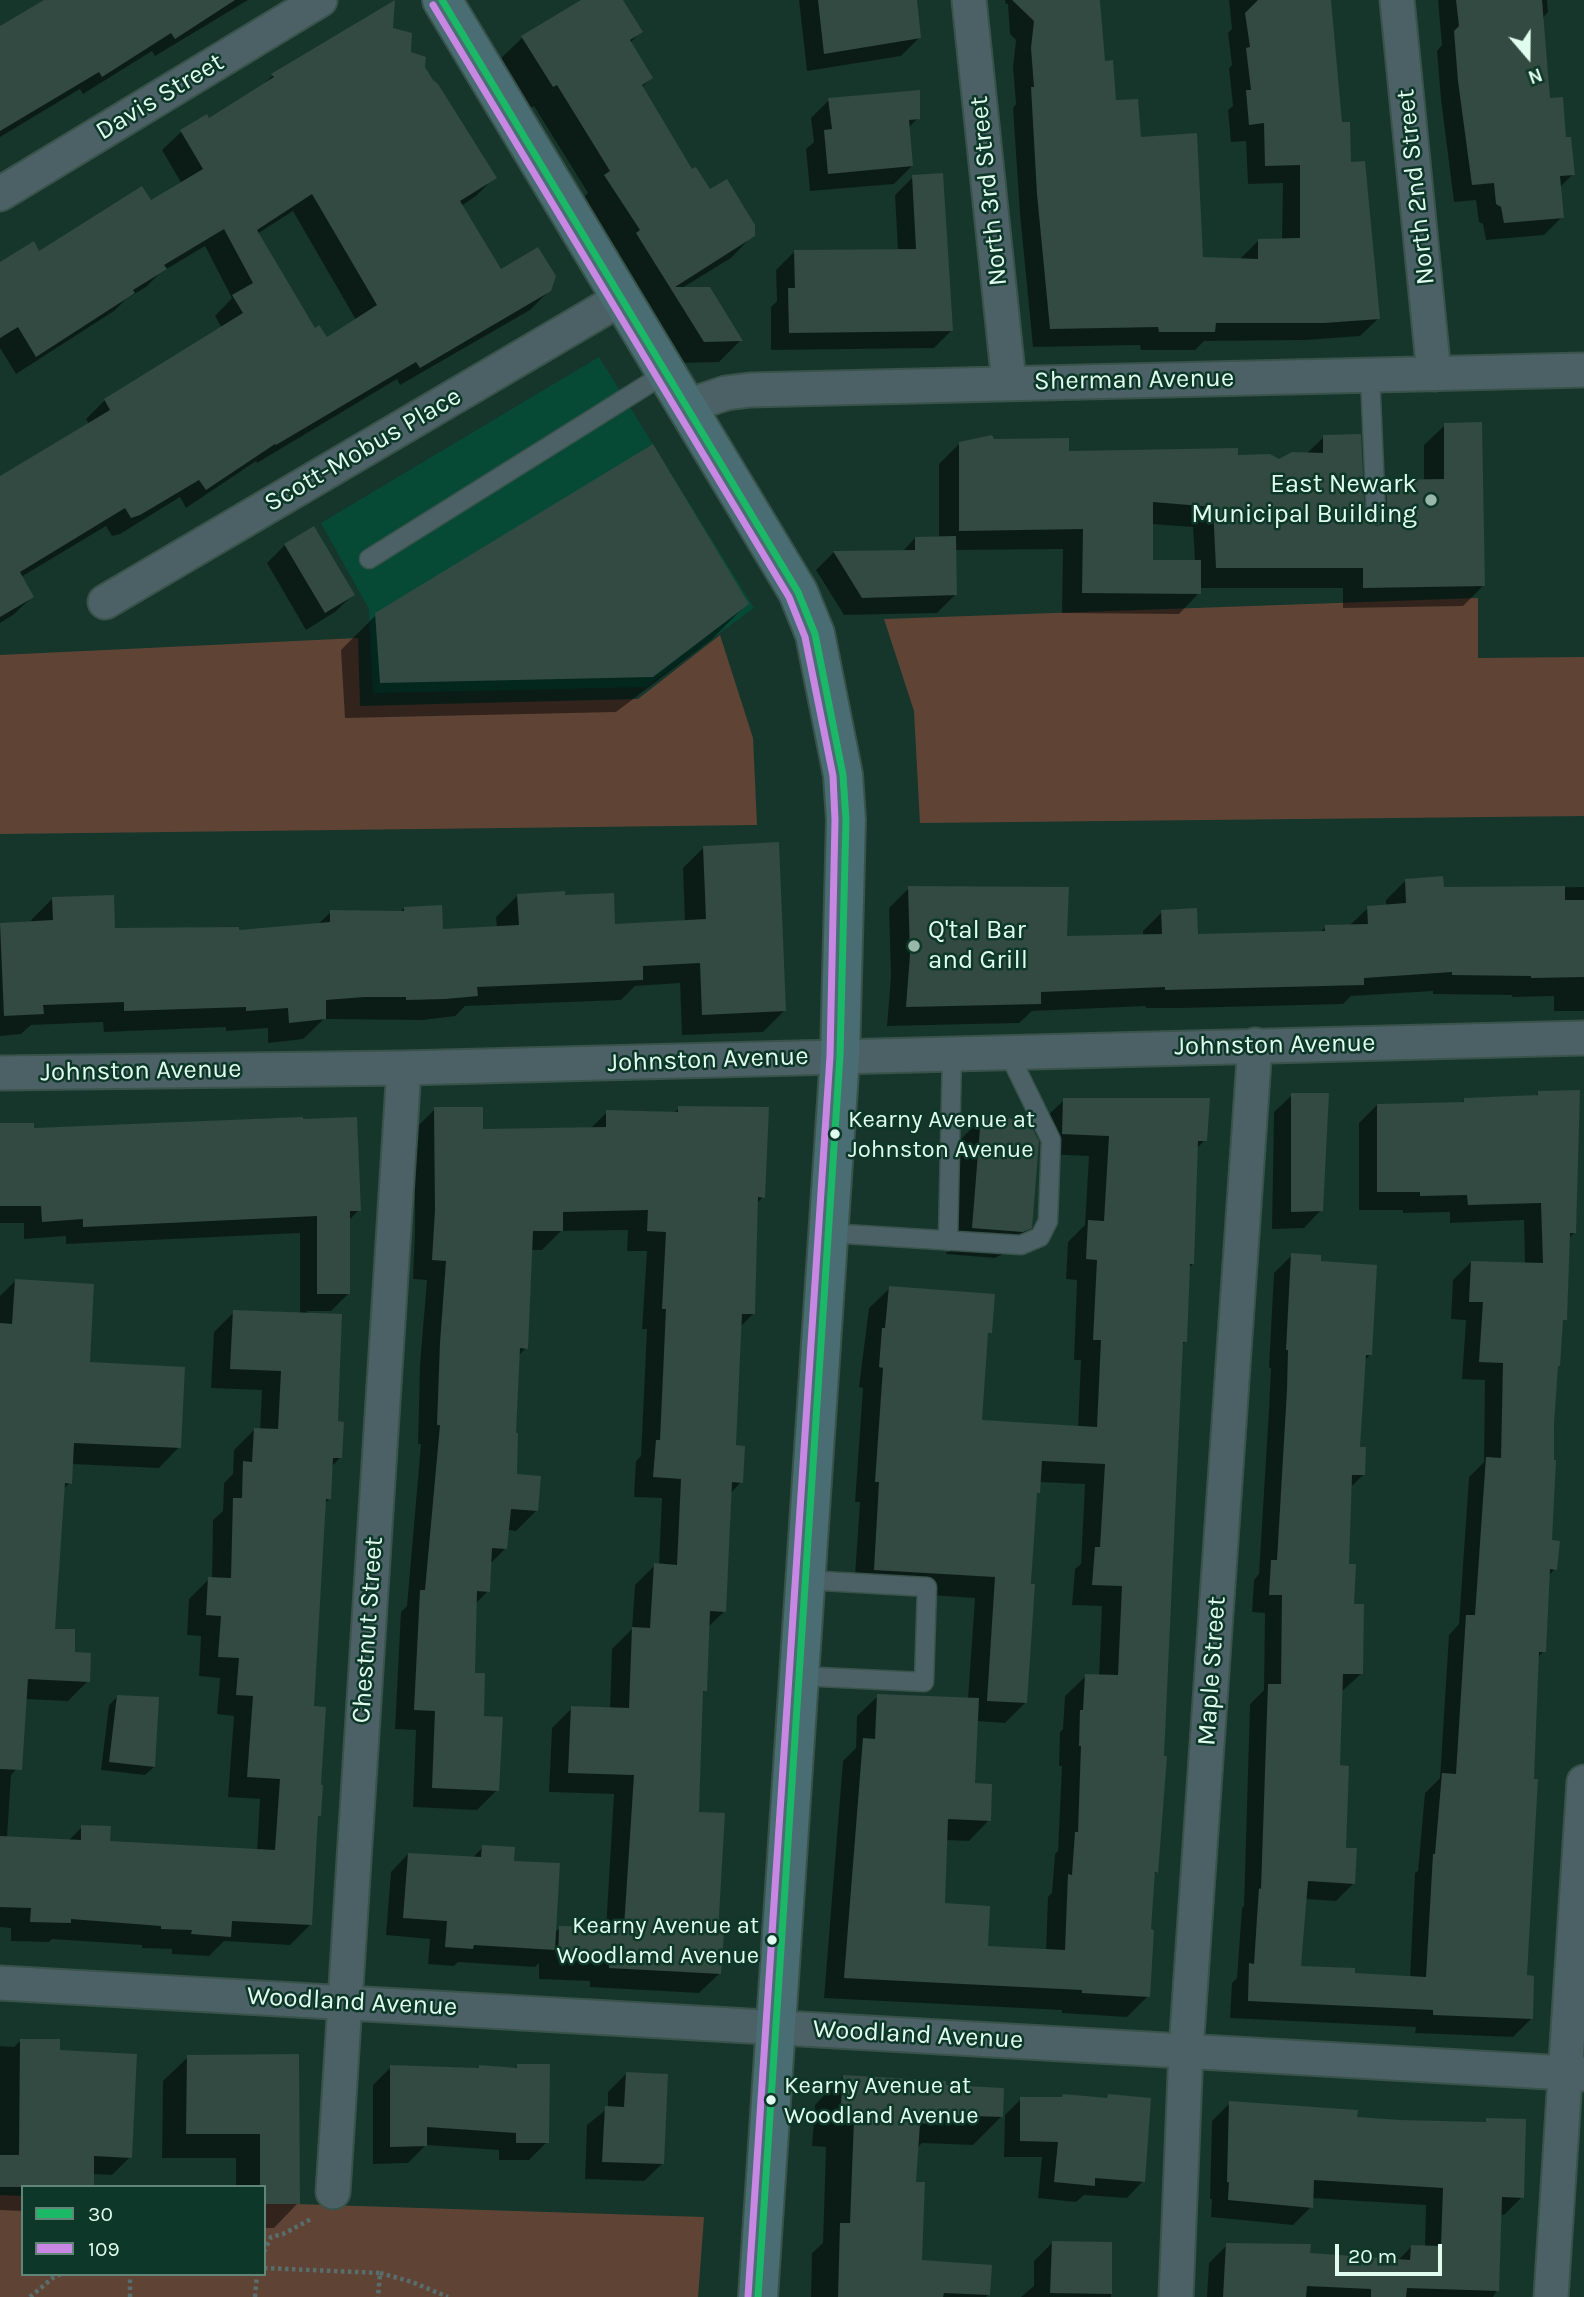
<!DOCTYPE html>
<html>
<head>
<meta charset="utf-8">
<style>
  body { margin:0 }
  #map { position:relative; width:1584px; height:2297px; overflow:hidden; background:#16362c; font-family:Karla,sans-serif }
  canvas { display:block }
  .legend { position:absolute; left:21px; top:2185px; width:245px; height:91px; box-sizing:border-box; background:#0d3728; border:2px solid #618677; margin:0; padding:9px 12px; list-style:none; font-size:21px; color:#e0fcee }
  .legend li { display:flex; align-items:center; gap:14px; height:35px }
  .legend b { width:35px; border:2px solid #618677 }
  .north { position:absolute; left:1493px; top:21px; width:70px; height:70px; -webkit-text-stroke:5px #0d3728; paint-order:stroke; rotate:160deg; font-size:19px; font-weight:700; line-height:28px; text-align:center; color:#e0fcee }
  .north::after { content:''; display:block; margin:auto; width:24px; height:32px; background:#e0fcee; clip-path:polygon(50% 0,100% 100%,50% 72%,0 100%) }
  .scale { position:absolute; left:1335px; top:2244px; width:107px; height:32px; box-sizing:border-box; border:4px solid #e0fcee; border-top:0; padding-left:9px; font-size:21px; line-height:24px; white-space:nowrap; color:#e0fcee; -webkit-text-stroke:5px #0d3728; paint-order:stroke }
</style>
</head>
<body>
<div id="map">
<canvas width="1584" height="2297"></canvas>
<ul class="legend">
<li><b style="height:9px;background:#1ab867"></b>30</li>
<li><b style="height:9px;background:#c787e3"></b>109</li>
</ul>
<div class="north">N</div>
<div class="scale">20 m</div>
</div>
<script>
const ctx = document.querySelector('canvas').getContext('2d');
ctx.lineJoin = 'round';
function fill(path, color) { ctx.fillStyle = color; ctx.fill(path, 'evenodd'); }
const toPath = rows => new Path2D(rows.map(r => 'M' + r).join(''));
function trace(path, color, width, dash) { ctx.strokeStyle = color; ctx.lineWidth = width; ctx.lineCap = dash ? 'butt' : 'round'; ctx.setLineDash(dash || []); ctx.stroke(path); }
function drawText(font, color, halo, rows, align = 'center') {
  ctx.font = font + ' Karla,sans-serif'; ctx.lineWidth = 5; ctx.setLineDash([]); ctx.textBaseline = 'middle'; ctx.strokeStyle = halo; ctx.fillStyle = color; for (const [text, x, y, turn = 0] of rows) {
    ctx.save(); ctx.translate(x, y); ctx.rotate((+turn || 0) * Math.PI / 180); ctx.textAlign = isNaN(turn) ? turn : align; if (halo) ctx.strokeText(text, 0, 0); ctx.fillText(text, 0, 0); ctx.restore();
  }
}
fill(toPath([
  [599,357,754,608,646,687,373,693,369,609,321,523]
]), '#064a35');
fill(toPath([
  [1478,598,1478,658,1584,657,1584,816,920,823,914,711,884,619],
  [720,635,753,738,757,825,0,834,0,655,358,638,360,706,638,699],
  [0,2195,23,2196,23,2274,264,2274,264,2203,704,2217,698,2297,0,2297]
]), '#5f4435');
fill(toPath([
  [47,0,248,0,155,56,152,51,83,94,80,89,0,137,0,28],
  [584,0,621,0,640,32,630,43,651,78,641,88,692,172,753,235,731,258,682,288,741,340,719,362,681,363,614,257,619,253,583,198,588,193,534,106,530,108,499,60,522,38],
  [799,0,912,0,919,38,901,56,807,71],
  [1005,0,1100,0,1104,63,1115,102,1139,139,1202,259,1240,259,1259,240,1282,240,1283,183,1248,184,1246,141,1231,142,1228,110,1233,106,1229,68,1232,65,1228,33,1232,29,1229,0,1327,0,1340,124,1379,318,1360,336,1305,340,1204,341,1195,350,1141,350,1140,345,1033,347,1020,214,1013,108,1016,104,1013,67,1016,40,1010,34,1008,4,1006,4],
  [1438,0,1547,0,1548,12,1542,19,1548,100,1564,139,1573,174,1559,188,1562,217,1544,235,1486,240,1483,224,1479,222,1476,200,1454,202,1441,99,1437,51,1442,45],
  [391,30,423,67,495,177,476,196,461,206,500,271,550,290,530,310,400,385,397,379,257,463,256,461,186,508,180,497,120,534,112,536,106,526,21,577,32,597,13,615,0,623,0,477,89,424,86,419,105,400,222,328,215,316,232,298,205,246,160,273,146,287,126,299,114,311,16,374,0,348,0,264,39,253,150,203,182,184,162,150,181,132,206,116,209,120,260,88,273,75],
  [293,211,356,320,326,339,314,330,257,234],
  [829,100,918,118,908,128,912,166,894,184,810,191,806,149,814,142,811,118],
  [913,177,952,330,934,348,771,350,771,307,777,301,776,270,794,252,898,251,895,195],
  [1445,425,1484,585,1463,606,1343,608,1343,588,1199,588,1199,593,1179,614,1062,613,1063,549,954,550,955,595,937,613,844,615,816,570,834,552,902,552,915,538,939,538,939,464,960,443,993,441,1067,453,1237,456,1279,461,1306,454,1324,437,1367,524,1366,502,1387,482,1424,481,1424,445],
  [1151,524,1193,527,1195,561,1152,562],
  [314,528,353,595,335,612,306,630,267,563,285,545],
  [747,604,712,639,616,712,345,718,341,650,377,614],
  [704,847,784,1011,763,1032,682,1035,680,983,635,986,621,1000,465,1006,455,1016,423,1020,324,1019,303,1039,268,1043,268,1028,226,1031,226,1027,104,1032,103,1022,31,1025,21,1034,0,1036,0,925,32,923,31,920,52,899,113,929,237,932,317,925,331,912,400,912,404,908,441,931,497,928,496,917,517,896,563,897,613,926,685,922,683,868],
  [1405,881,1442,889,1584,887,1584,1011,1554,1011,1554,996,1512,997,1512,995,1433,994,1433,991,1351,996,1343,1004,1183,1008,1146,1008,1146,1006,1032,1011,1019,1023,887,1026,891,976,889,908,909,888,1065,938,1143,937,1143,931,1162,912,1197,936,1319,933,1326,927,1349,926,1368,908,1386,906,1386,900],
  [1539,1093,1575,1232,1569,1238,1565,1319,1561,1322,1559,1365,1556,1368,1550,1542,1555,1569,1548,1576,1544,1651,1537,1658,1525,1977,1531,2019,1513,2037,1415,2033,1416,2027,1230,2018,1232,1983,1237,1978,1242,1908,1244,1906,1250,1704,1264,1690,1265,1613,1252,1612,1254,1580,1259,1574,1269,1409,1271,1368,1269,1368,1274,1273,1292,1255,1319,1263,1371,1354,1363,1362,1358,1448,1363,1475,1350,1488,1347,1565,1361,1674,1341,1692,1338,1767,1345,1849,1354,1883,1336,1901,1305,1899,1300,1967,1353,1975,1410,1978,1415,1873,1418,1871,1425,1793,1440,1778,1449,1635,1459,1624,1469,1477,1484,1462,1485,1380,1462,1379,1466,1320,1451,1319,1453,1280,1471,1262,1525,1264,1524,1220,1450,1223,1450,1212,1403,1213,1403,1210,1359,1210,1359,1123,1377,1105,1460,1104,1465,1100,1534,1097],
  [1292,1095,1321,1210,1304,1228,1272,1229,1274,1112],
  [1064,1100,1205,1140,1196,1149,1193,1264,1188,1269,1185,1342,1181,1345,1157,1872,1153,1876,1148,1996,1127,2017,1062,2013,1062,2010,824,1998,843,1761,856,1748,857,1716,878,1696,968,1699,975,1598,854,1590,860,1502,855,1502,863,1388,859,1387,869,1308,890,1288,990,1332,986,1336,980,1422,1078,1428,1081,1360,1074,1360,1077,1280,1066,1279,1068,1242,1085,1225,1089,1156,1042,1154,1043,1120],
  [1039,1482,1085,1484,1081,1564,1075,1569,1072,1605,1102,1606,1099,1676,1086,1676,1065,1696,1063,1729,1060,1732,1059,1766,1062,1766,1058,1851,1055,1854,1052,1893,1048,1897,1046,1951,986,1947,943,1905,945,1840,969,1841,989,1820,974,1785,976,1721,1005,1723,1026,1702,1035,1496,1038,1492],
  [679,1108,763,1197,756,1204,753,1314,740,1327,735,1447,741,1482,730,1494,725,1611,707,1628,705,1690,701,1694,697,1813,716,1934,719,1974,699,1993,590,1987,590,1981,539,1979,539,1963,535,1967,458,1962,454,1966,428,1964,430,1939,386,1935,391,1872,408,1854,472,1858,483,1847,512,1862,554,1933,560,1928,606,1929,614,1794,549,1792,552,1728,572,1708,610,1709,612,1649,632,1629,635,1585,655,1565,659,1565,662,1498,634,1497,636,1461,641,1456,647,1329,642,1329,647,1251,627,1251,628,1230,561,1231,542,1250,530,1250,526,1348,518,1356,514,1434,515,1475,536,1511,516,1531,508,1530,506,1548,490,1564,488,1591,475,1604,473,1674,497,1790,477,1810,413,1807,416,1730,395,1729,401,1612,407,1606,421,1444,418,1444,420,1364,427,1280,413,1279,415,1231,415,1129,435,1109,482,1131,590,1129,607,1112,673,1114],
  [982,1118,1030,1227,1003,1254,995,1258,946,1254,955,1145],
  [0,1125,32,1130,359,1210,348,1221,349,1293,331,1311,307,1311,336,1423,340,1458,331,1467,330,1498,324,1504,312,1707,319,1815,316,1818,310,1925,290,1945,224,1941,209,1956,172,1954,172,1949,142,1948,142,1945,52,1939,49,1942,11,1941,11,1928,0,1927,0,1296,15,1281,89,1364,179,1447,159,1468,71,1464,70,1483,63,1489,53,1630,73,1653,88,1681,68,1701,25,1699,20,1765,11,1775,7,1838,68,1841,82,1827,108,1842,257,1851,260,1799,228,1797,234,1716,217,1714,220,1678,199,1676,201,1636,187,1635,189,1599,209,1579,212,1579,213,1520,223,1511,224,1483,233,1474,234,1450,254,1430,260,1430,262,1390,211,1388,214,1332,234,1312,300,1314,300,1233,66,1244,66,1236,24,1239,24,1223,0,1223],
  [118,1696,154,1767,145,1775,101,1770,109,1705],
  [20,2041,58,2051,130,2157,112,2175,92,2174,23,2187,23,2211,0,2210,0,2046,14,2047],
  [298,2056,298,2203,274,2228,264,2228,264,2187,236,2187,236,2158,162,2158,163,2081,188,2057],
  [518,2065,547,2142,529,2160,499,2160,499,2150,426,2145,408,2163,373,2164,373,2085,391,2067,514,2070],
  [626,2074,662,2164,644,2181,585,2179,587,2125,608,2108,608,2092],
  [843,2076,944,2087,1001,2117,973,2145,922,2143,916,2149,915,2184,920,2262,988,2295,986,2297,811,2297,812,2253,823,2243,826,2147,812,2146,815,2105],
  [1108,2096,1143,2181,1127,2198,1084,2195,1076,2202,1038,2198,1042,2157,1004,2157,1005,2115,1021,2099,1105,2100],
  [1230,2103,1355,2119,1483,2124,1487,2120,1522,2197,1504,2215,1500,2214,1497,2290,1493,2297,1207,2297,1209,2263,1227,2245,1308,2255,1397,2261,1411,2247,1425,2247,1426,2205,1311,2198,1311,2207,1293,2225,1211,2217,1212,2199,1210,2199,1212,2121],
  [1052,2243,1111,2244,1111,2297,1021,2297,1034,2286,1034,2261]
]), '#0007');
fill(toPath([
  [44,0,235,0,175,39,171,33,102,77,99,72,0,131,0,26],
  [395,0,393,28,412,33,411,52,426,57,425,67,433,80,438,84,497,178,460,201,501,269,538,247,556,276,551,291,420,368,416,362,276,445,275,444,206,490,199,480,140,515,131,518,125,508,20,572,34,597,0,617,0,476,110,410,104,399,243,313,232,295,253,283,224,229,164,265,167,269,133,290,135,293,36,357,18,327,0,338,0,262,34,241,39,251,142,186,151,200,203,169,180,130,207,114,209,118,274,77,271,74],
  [312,194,377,305,327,337,319,325,315,328,257,230],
  [581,0,623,0,643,32,630,40,653,78,642,85,692,169,696,167,710,189,727,179,755,225,755,236,675,287,710,287,743,341,704,342,636,233,640,230,604,175,610,171,557,85,553,87,521,36],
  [818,0,917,0,921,38,824,54],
  [1012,0,1100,0,1105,61,1113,60,1116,100,1138,99,1141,137,1197,133,1203,257,1258,259,1258,239,1300,238,1300,165,1265,166,1264,123,1249,125,1246,90,1251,90,1246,48,1250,47,1245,13,1258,0,1331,0,1342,122,1350,122,1351,162,1365,161,1380,319,1324,323,1216,323,1215,332,1159,332,1158,327,1050,329,1037,194,1031,87,1034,87,1031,48,1034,21],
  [1456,0,1542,0,1550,98,1563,97,1566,137,1571,137,1575,175,1560,176,1564,218,1504,223,1501,207,1496,204,1494,183,1472,185,1458,81,1454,31,1459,26],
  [920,90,920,119,909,120,913,166,828,174,824,130,832,129,828,98],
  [943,173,953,331,789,333,788,288,795,288,794,250,916,249,912,175],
  [1482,422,1485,586,1363,588,1363,568,1216,568,1213,507,1153,502,1153,560,1201,560,1201,594,1082,593,1083,529,959,531,959,442,992,435,994,439,1069,438,1069,451,1238,448,1238,455,1270,454,1279,459,1292,452,1323,453,1323,435,1361,434,1365,515,1367,522,1376,526,1383,524,1387,515,1386,480,1444,479,1444,423],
  [653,444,749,604,653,677,380,683,375,613],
  [314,526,355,595,325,613,284,544],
  [956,536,957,595,862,598,833,551,915,550,915,537],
  [779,842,786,1011,702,1015,700,963,643,966,643,980,477,987,478,996,445,999,406,1000,406,997,364,997,326,1000,326,1019,289,1023,288,1008,246,1011,246,1007,124,1011,124,1002,43,1005,44,1014,4,1016,0,923,53,920,52,897,114,895,115,928,239,927,239,930,330,922,330,910,404,911,404,907,442,905,443,929,519,925,517,894,565,891,565,895,614,893,615,924,706,919,703,846],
  [1443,876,1444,887,1565,886,1565,900,1584,900,1584,977,1531,978,1531,976,1452,975,1452,972,1364,978,1364,985,1203,989,1165,990,1165,987,1041,992,1041,1004,906,1007,910,955,908,886,1069,887,1067,936,1162,934,1161,910,1197,908,1198,934,1325,931,1325,925,1368,924,1367,906,1406,903,1405,879],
  [1580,1090,1576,1233,1570,1233,1567,1320,1563,1320,1560,1366,1558,1366,1554,1425,1554,1460,1556,1460,1552,1540,1560,1541,1557,1570,1550,1569,1546,1652,1539,1652,1534,1779,1538,1779,1527,1975,1534,1976,1533,2019,1433,2015,1433,2010,1248,2001,1249,1963,1254,1964,1259,1888,1261,1889,1268,1684,1281,1684,1282,1595,1269,1595,1271,1560,1277,1560,1287,1390,1288,1350,1286,1350,1291,1253,1321,1255,1321,1261,1377,1265,1372,1355,1366,1355,1360,1447,1366,1447,1365,1475,1352,1475,1349,1564,1356,1564,1354,1604,1364,1604,1363,1674,1343,1674,1340,1765,1349,1766,1346,1848,1357,1848,1355,1884,1308,1881,1301,1966,1355,1968,1355,1973,1426,1977,1433,1854,1435,1854,1442,1773,1456,1774,1466,1615,1475,1615,1486,1457,1501,1458,1503,1363,1479,1362,1483,1302,1469,1302,1471,1261,1543,1263,1541,1203,1468,1205,1467,1195,1420,1196,1420,1192,1377,1192,1377,1104,1464,1102,1464,1098,1538,1095,1538,1091],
  [1291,1093,1329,1093,1323,1211,1291,1212],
  [1063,1098,1210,1098,1207,1141,1198,1141,1194,1264,1190,1264,1187,1342,1183,1342,1164,1756,1167,1756,1158,1873,1155,1872,1151,1929,1154,1930,1150,1997,1082,1993,1082,1990,844,1978,863,1738,875,1739,877,1694,979,1698,975,1783,992,1784,991,1821,948,1819,945,1903,990,1906,988,1946,1065,1950,1068,1874,1072,1875,1075,1832,1078,1832,1081,1746,1079,1746,1080,1710,1083,1710,1085,1674,1118,1675,1122,1586,1092,1585,1095,1547,1100,1547,1105,1464,1042,1461,1040,1493,1037,1493,1031,1584,1035,1584,1027,1703,987,1701,995,1577,874,1570,879,1482,875,1482,883,1368,879,1367,882,1328,885,1328,889,1286,995,1294,992,1333,988,1333,982,1420,1097,1427,1101,1340,1093,1340,1097,1260,1086,1259,1088,1220,1104,1221,1109,1136,1062,1134],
  [678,1106,769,1107,765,1198,758,1197,755,1314,742,1314,736,1445,745,1446,743,1483,732,1482,726,1612,710,1611,707,1691,703,1691,699,1812,725,1813,718,1933,724,1933,721,1974,609,1968,609,1961,558,1960,559,1926,624,1927,634,1775,568,1773,571,1706,629,1708,632,1627,650,1628,654,1563,677,1565,681,1479,653,1477,656,1440,660,1440,666,1309,662,1309,666,1232,647,1231,648,1210,563,1212,563,1231,533,1231,528,1349,520,1348,516,1433,518,1433,517,1474,541,1476,538,1511,511,1509,507,1549,492,1548,490,1592,477,1591,475,1673,485,1673,484,1716,503,1717,499,1791,432,1788,435,1711,414,1710,420,1590,425,1590,440,1425,437,1425,440,1343,446,1261,432,1260,435,1210,434,1107,483,1107,483,1129,606,1127,606,1110,678,1112],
  [981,1116,1028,1120,1039,1141,1032,1228,1023,1232,972,1228],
  [303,1117,303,1119,357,1117,361,1211,350,1211,350,1294,317,1294,317,1216,83,1227,83,1219,42,1222,41,1206,0,1206,0,1123,34,1123,34,1128],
  [15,1279,94,1284,90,1362,185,1367,181,1448,74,1443,72,1484,65,1483,55,1629,75,1629,75,1652,91,1653,90,1682,28,1679,22,1770,0,1769,0,1323,12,1324],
  [233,1310,342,1314,338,1421,344,1422,342,1458,333,1458,331,1499,326,1499,314,1706,326,1707,321,1785,323,1785,321,1816,318,1816,312,1925,232,1921,231,1937,191,1934,192,1930,161,1929,161,1926,71,1919,71,1923,30,1922,31,1908,0,1907,0,1836,81,1840,81,1825,111,1826,110,1841,275,1850,280,1779,247,1777,253,1696,236,1695,239,1658,218,1657,221,1616,206,1615,208,1577,231,1578,233,1498,242,1498,243,1461,252,1462,254,1428,278,1429,281,1371,230,1369],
  [117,1695,159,1697,155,1767,109,1762],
  [482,1845,515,1847,514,1861,560,1863,555,1950,474,1945,473,1949,445,1947,447,1921,403,1918,408,1853,481,1857],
  [20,2039,60,2039,60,2050,137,2054,132,2158,94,2156,94,2187,0,2187,0,2155,19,2155],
  [299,2054,300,2204,264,2204,264,2187,260,2187,260,2134,186,2134,187,2055],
  [517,2064,550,2064,549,2143,516,2143,516,2133,427,2127,427,2146,390,2147,390,2065,479,2068,479,2065,517,2068],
  [626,2072,668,2074,664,2164,602,2162,605,2106,624,2107],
  [843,2075,946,2081,946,2085,1004,2088,1003,2117,944,2115,943,2125,920,2123,916,2182,925,2182,922,2260,992,2265,990,2295,944,2293,943,2297,838,2297,840,2223,850,2223,854,2119,840,2118],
  [1063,2094,1107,2098,1108,2094,1151,2098,1145,2182,1095,2178,1095,2186,1054,2182,1058,2142,1020,2141,1020,2097,1062,2097],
  [1229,2101,1358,2110,1357,2117,1400,2120,1486,2122,1486,2118,1526,2119,1524,2198,1502,2197,1499,2291,1407,2288,1406,2297,1371,2297,1371,2289,1307,2286,1306,2297,1223,2297,1226,2243,1311,2244,1310,2253,1410,2260,1411,2245,1441,2246,1443,2188,1314,2180,1313,2208,1228,2200,1229,2182,1227,2182],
  [1052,2241,1112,2242,1112,2294,1050,2293]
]), '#324a41');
const service = toPath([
  [1370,375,1376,515],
  [369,559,666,373],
  [828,1233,1021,1245,1040,1237,1048,1221,1051,1140,1008,1052],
  [948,1241,952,1054],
  [798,1676,924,1682,927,1587,805,1580]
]);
const minor = toPath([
  [969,0,1009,383],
  [1397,0,1434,374],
  [0,194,320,0],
  [687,406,726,393,750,390,1584,370],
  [105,602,622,298],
  [0,1073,404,1068,1584,1038],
  [0,1983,1584,2074],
  [333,2192,404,1068],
  [1176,2297,1186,2050,1255,1045],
  [1551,2297,1584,1782]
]);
const primary = toPath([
  [442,0,798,592,815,634,843,775,846,820,840,1056,758,2297]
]);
trace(service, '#39534a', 21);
trace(minor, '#39534a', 37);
trace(primary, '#39534a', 42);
trace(toPath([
  [264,2252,271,2237,283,2234,313,2218],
  [264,2268,380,2273,378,2297],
  [380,2273,412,2282,448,2297],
  [30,2297,54,2277,61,2274],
  [130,2297,130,2274],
  [255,2297,257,2274]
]), '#596d6d', 4.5, [3.5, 3.5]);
trace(service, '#4c6166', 18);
trace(minor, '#4c6166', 33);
trace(primary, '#4a6c73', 38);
trace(toPath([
  [442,0,798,592,815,634,843,775,846,820,840,1056,758,2297]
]), '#1ab867', 7);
trace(toPath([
  [433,5,789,597,805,637,833,776,835,820,830,1056,748,2296]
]), '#c787e3', 7);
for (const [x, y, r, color] of [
  [1431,500,7,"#99b7aa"],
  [914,946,7,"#99b7aa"],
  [835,1134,6,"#e0fcee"],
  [772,1940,6,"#e0fcee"],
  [771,2100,6,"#e0fcee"]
]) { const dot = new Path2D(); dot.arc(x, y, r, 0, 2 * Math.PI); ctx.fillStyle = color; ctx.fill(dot); trace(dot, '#0d3728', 2.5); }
drawText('24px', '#e0fcee', '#0d3728', [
  ["Kearny Avenue at",848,1120],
  ["Johnston Avenue",848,1150],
  ["Kearny Avenue at",759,1926,"right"],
  ["Woodlamd Avenue",759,1956,"right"],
  ["Kearny Avenue at",784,2086],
  ["Woodland Avenue",784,2116]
], 'left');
drawText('26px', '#e0fcee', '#0d3728', [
  ["Davis Street",160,97,-31],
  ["North 2nd Street",1416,187,-96],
  ["North 3rd Street",989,191,-96],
  ["Sherman Avenue",1134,380,-1],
  ["Scott-Mobus Place",363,450,-30],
  ["Johnston Avenue",1275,1045,-1],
  ["Johnston Avenue",708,1060,-2],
  ["Johnston Avenue",141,1071,-1],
  ["Chestnut Street",368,1630,-86],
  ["Maple Street",1212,1671,-86],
  ["Woodland Avenue",352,2002,3],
  ["Woodland Avenue",918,2035,3]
]);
drawText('26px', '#e0fcee', '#0d3728', [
  ["East Newark",1417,485],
  ["Municipal Building",1417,515],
  ["Q'tal Bar",928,931,"left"],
  ["and Grill",928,961,"left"]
], 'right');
</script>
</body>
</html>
